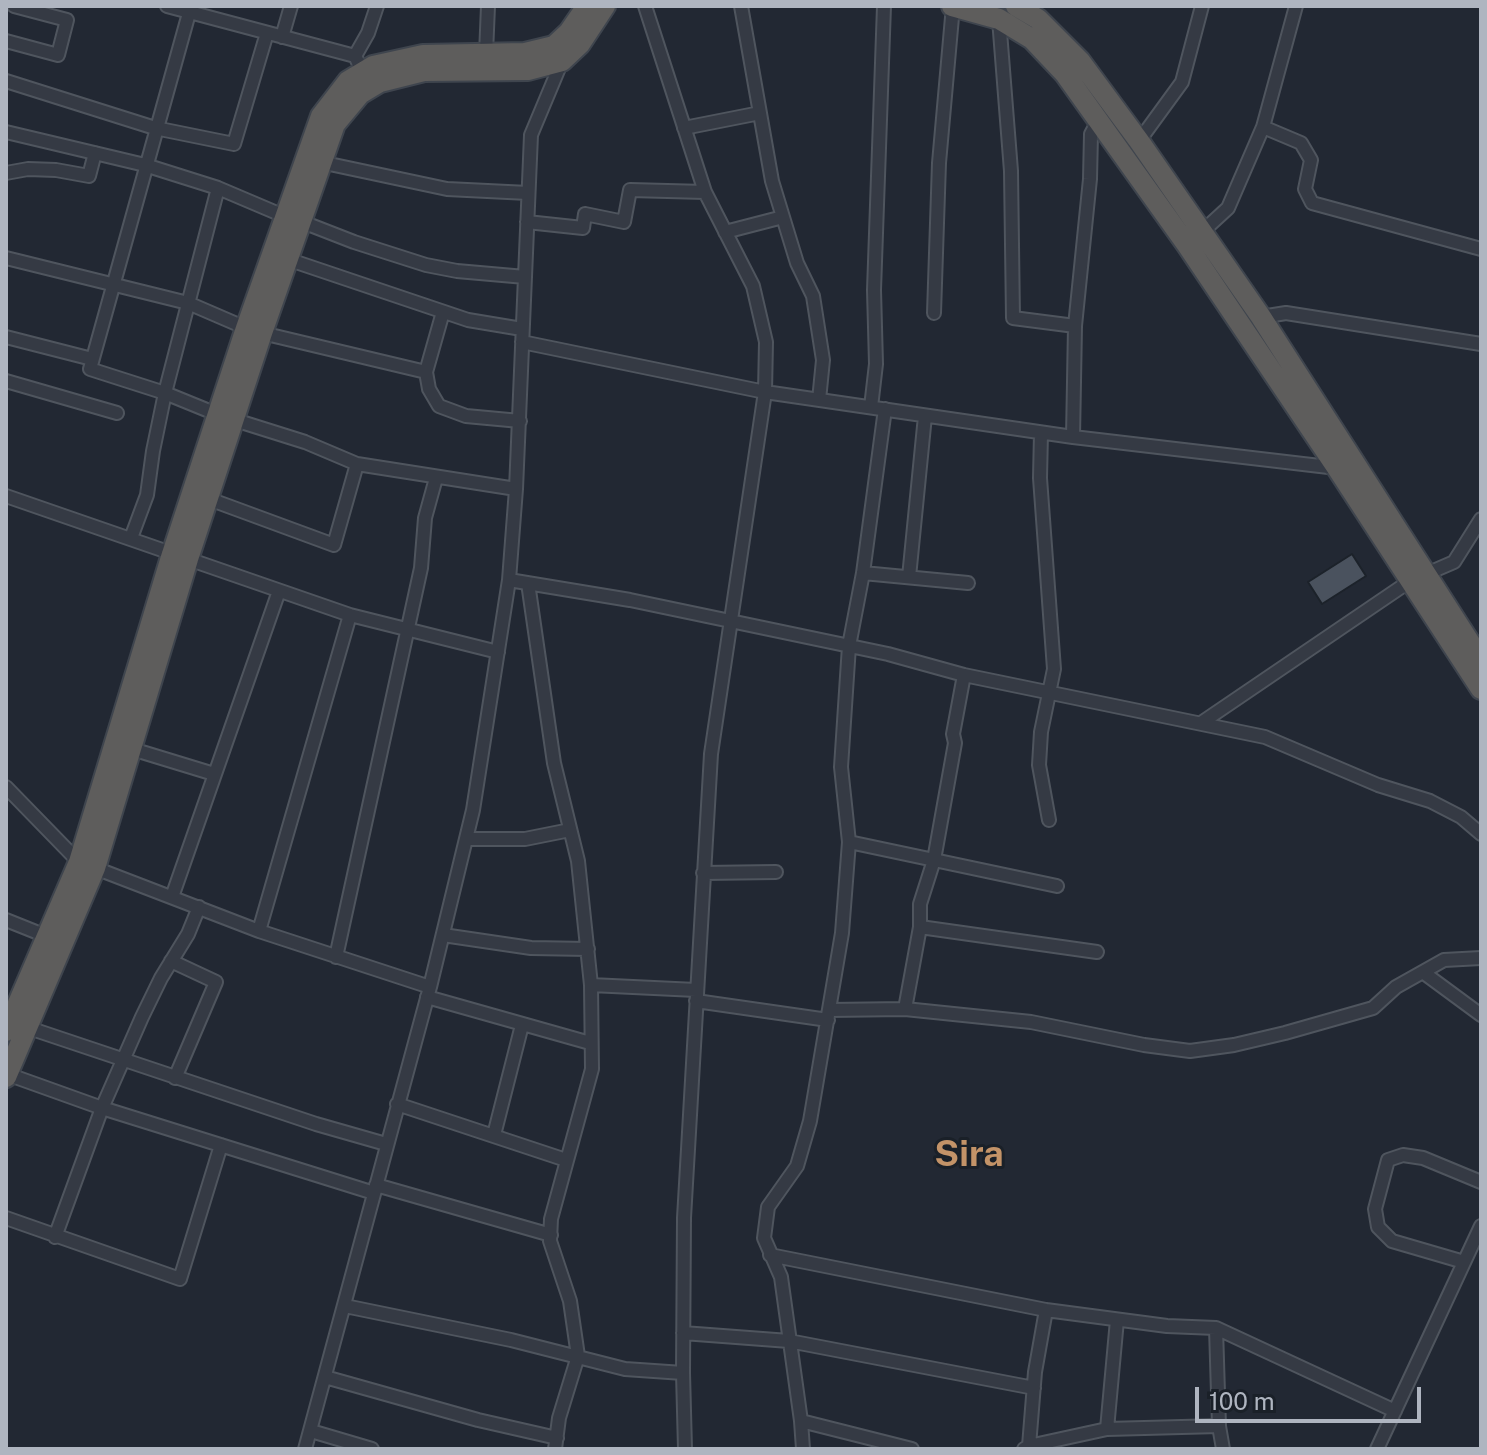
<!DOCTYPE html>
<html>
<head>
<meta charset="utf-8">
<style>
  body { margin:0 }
  #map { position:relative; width:1487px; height:1455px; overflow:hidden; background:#222833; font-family:"Public Sans",sans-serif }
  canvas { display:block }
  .frame { position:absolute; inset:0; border:8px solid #afb5c0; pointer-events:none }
  .scale { position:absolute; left:1195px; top:1387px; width:226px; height:36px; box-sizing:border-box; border:4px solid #afb5c0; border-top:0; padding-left:10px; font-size:24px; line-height:28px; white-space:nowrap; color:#afb5c0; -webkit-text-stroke:6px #1a2028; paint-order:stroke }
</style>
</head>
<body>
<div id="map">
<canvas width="1487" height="1455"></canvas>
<div class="frame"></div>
<div class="scale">100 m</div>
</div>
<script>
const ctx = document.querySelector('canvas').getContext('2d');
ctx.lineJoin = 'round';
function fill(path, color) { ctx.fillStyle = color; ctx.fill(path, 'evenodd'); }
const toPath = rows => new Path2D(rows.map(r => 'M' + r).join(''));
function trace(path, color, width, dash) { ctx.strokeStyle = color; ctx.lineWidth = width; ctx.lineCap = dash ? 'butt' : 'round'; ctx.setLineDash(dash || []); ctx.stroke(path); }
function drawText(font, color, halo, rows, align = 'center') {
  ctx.font = font + ' "Public Sans",sans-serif'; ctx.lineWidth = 6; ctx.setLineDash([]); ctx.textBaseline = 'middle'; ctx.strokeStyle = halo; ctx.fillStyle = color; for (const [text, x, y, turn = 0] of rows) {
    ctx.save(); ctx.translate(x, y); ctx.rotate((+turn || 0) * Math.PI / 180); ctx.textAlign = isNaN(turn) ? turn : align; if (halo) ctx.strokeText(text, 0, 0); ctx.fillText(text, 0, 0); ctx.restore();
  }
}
const building = toPath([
  [1352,554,1366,576,1322,604,1308,582,1352,554]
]);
fill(building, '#4a525e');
trace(building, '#1c222a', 2);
const minor = toPath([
  [167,6,355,56,363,72],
  [191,6,90,369,165,393,219,415],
  [645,6,705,192,753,286,766,342,765,392,711,754,684,1218,683,1373,685,1449],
  [741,6,772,181,797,263,813,296,823,360,819,400],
  [999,19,1011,171,1013,318,1075,326],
  [282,37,291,6],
  [6,41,58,55,67,20,14,6],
  [486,54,488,6],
  [355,56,368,33,377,6],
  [6,81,155,128,234,144,267,33],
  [1263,127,1301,143,1311,160,1305,189,1312,203,1481,249],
  [684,128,760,113],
  [6,132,145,165,218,188,284,216],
  [1139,141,1182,82,1202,6],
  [320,162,447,189,528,193],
  [6,173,28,169,56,170,89,176,95,153],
  [300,221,354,242,426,265,457,271,525,277],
  [527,222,583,228,585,214,624,222,630,190,705,192],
  [1203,231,1228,208,1263,127,1296,6],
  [725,232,783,217],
  [6,258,188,303,246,328],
  [287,259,468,320,522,329],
  [443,312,426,372,429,389,439,406,466,416,520,421],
  [934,313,939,163,953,6],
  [1261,317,1286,313,1481,344],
  [262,333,426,372],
  [6,337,92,359],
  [522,342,765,392,1073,437,1337,468],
  [6,381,117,413],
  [871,407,876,364,874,290,884,6],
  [235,420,305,442,357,464,516,489],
  [1041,433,1040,478,1054,669,1041,732,1039,765,1049,820],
  [1073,437,1075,326,1090,179,1091,134,1098,121],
  [6,496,350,615,498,652],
  [209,499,334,545,357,464],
  [131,538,147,495,153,451,165,393,218,188],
  [863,573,968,583],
  [909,577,925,416],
  [509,580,630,600,888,654,964,675,1265,737,1378,785,1430,801,1461,817,1481,834],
  [528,583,554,763,578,861,591,985,592,1069,551,1219,550,1241,570,1301,578,1356,559,1418,555,1449],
  [1201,723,1410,581,1454,562,1481,519],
  [132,749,214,774],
  [6,787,79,862],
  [466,839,525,839,570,830],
  [849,842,1057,886],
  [95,868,259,931,430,987],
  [703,873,776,872],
  [172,897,279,591],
  [6,920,46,936],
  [920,927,1097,952],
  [259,931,350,615],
  [443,935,531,948,588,949],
  [336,957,421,568,425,518,436,478],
  [171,961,216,982,175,1078],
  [1424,973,1481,1015],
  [591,985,696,990],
  [427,997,590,1043],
  [696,1001,828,1020],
  [905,1009,920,927,920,904,934,860,955,743,953,734,964,675],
  [829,1010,905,1009,1031,1022,1144,1045,1190,1051,1234,1045,1285,1033,1373,1008,1396,987,1444,960,1481,958],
  [26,1027,316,1124,386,1144],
  [7,1074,102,1108,374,1193],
  [397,1104,566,1160],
  [494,1135,522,1025],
  [376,1185,551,1235],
  [6,1218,180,1279,221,1145],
  [55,1237,102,1108,142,1017,161,978,188,934,199,907],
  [770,1255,1046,1310,1167,1326,1216,1328,1395,1411],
  [1464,1262,1392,1241,1378,1227,1375,1209,1388,1160,1403,1155,1423,1158,1481,1182],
  [345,1306,511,1340,625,1369,683,1373],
  [1216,1328,1219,1426,1223,1449],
  [683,1333,789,1341,1034,1388],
  [325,1377,478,1420,557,1438],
  [801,1421,912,1449],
  [1107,1429,1117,1320],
  [311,1431,372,1449],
  [1029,1446,1107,1429,1219,1426],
  [305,1449,430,987,473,810,509,580,516,489,531,135,562,61],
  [803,1449,801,1421,781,1277,764,1238,768,1207,797,1166,810,1121,842,933,849,842,841,767,849,646,863,573,885,409],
  [1024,1449,1029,1446,1035,1372,1046,1310],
  [1377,1449,1481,1226]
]);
const trunk = toPath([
  [952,6,999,19,1032,39,1065,74,1187,245,1337,468,1481,689],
  [1016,6,1038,19,1080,61,1139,141,1261,317,1481,660],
  [6,1031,79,862,172,554,246,328,321,116,348,81,373,66,423,55,525,53,554,46,569,32,587,6],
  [6,1077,95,868,188,559,262,333,335,124,360,94,380,82,424,71,528,70,562,61,580,44,605,6]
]);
trace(minor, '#4f555e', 16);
trace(trunk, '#3f454e', 24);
trace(minor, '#353a44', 12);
trace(trunk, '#5e5d5c', 20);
drawText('bold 36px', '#c39368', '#1a2028', [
  ["Sira",969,1155]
]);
</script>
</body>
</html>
